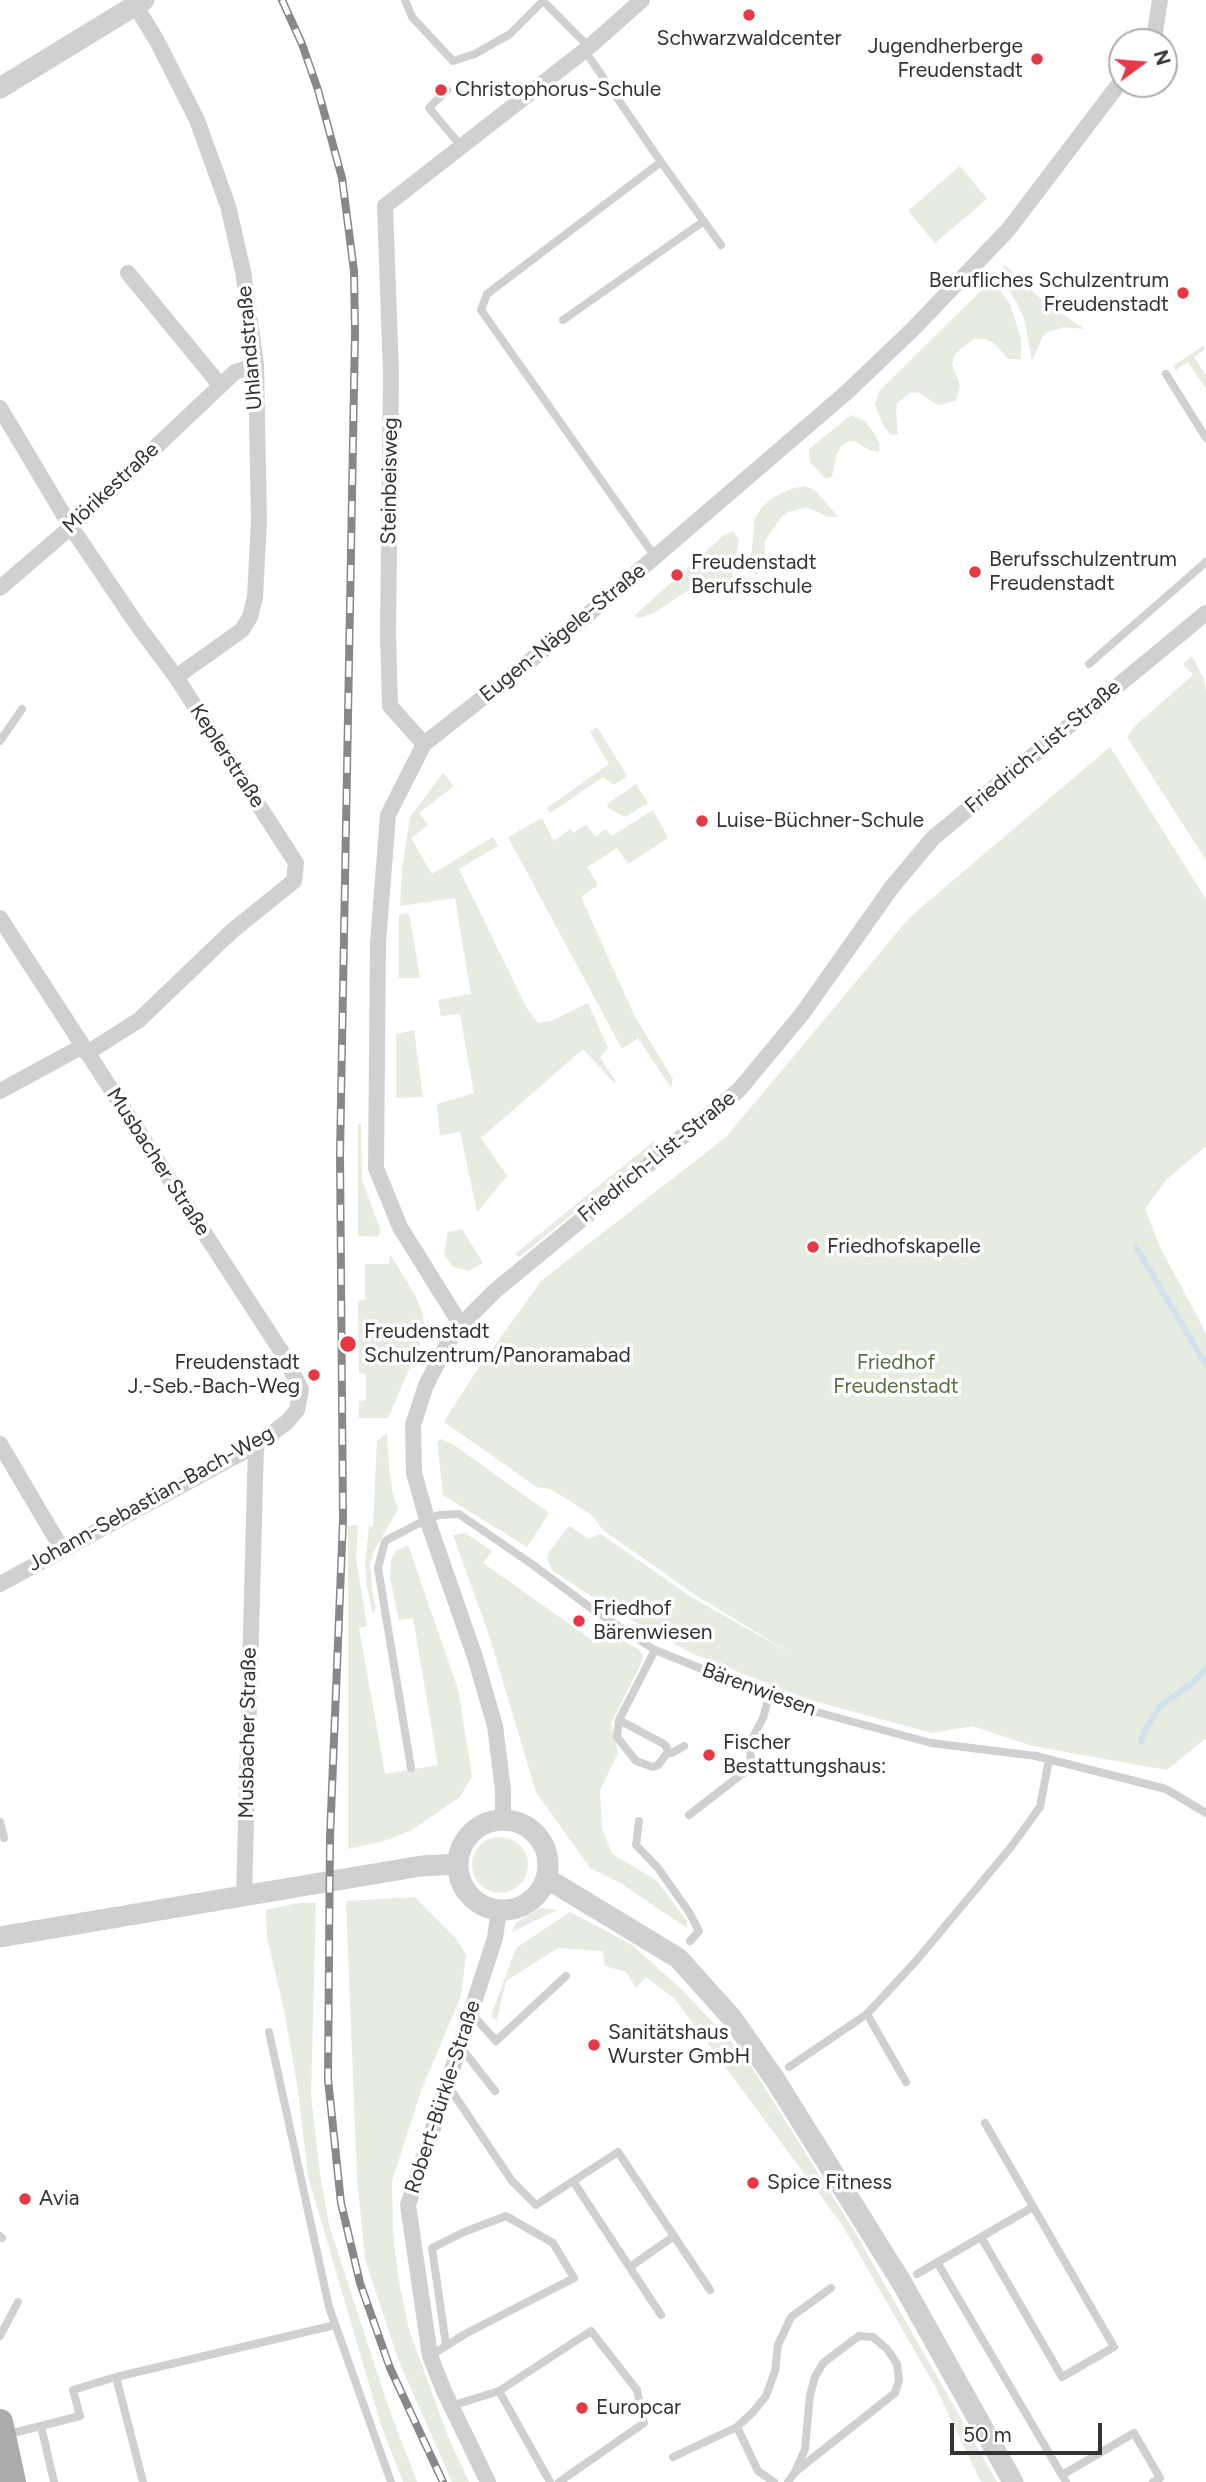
<!DOCTYPE html>
<html>
<head>
<meta charset="utf-8">
<style>
  body { margin:0 }
  #map { position:relative; width:1206px; height:2482px; overflow:hidden; background:#fff; font-family:Figtree,sans-serif }
  canvas { display:block }
  .north { position:absolute; left:1108px; top:28px; width:70px; height:70px; box-sizing:border-box; background:#fff; border:2px solid #adadad; border-radius:50%; rotate:74deg; font-size:19px; font-weight:700; line-height:28px; text-align:center; color:#333 }
  .north::after { content:''; display:block; margin:auto; width:24px; height:32px; background:#e63946; clip-path:polygon(50% 0,100% 100%,50% 72%,0 100%) }
  .scale { position:absolute; left:950px; top:2423px; width:152px; height:32px; box-sizing:border-box; border:4px solid #333; border-top:0; padding-left:9px; font-size:21px; line-height:24px; white-space:nowrap; color:#333; -webkit-text-stroke:5px #fff; paint-order:stroke }
</style>
</head>
<body>
<div id="map">
<canvas width="1206" height="2482"></canvas>
<div class="north">N</div>
<div class="scale">50 m</div>
</div>
<script>
const ctx = document.querySelector('canvas').getContext('2d');
ctx.lineJoin = 'round';
function fill(path, color) { ctx.fillStyle = color; ctx.fill(path, 'evenodd'); }
const toPath = rows => new Path2D(rows.map(r => 'M' + r).join(''));
function trace(path, color, width, dash) { ctx.strokeStyle = color; ctx.lineWidth = width; ctx.lineCap = dash ? 'butt' : 'round'; ctx.setLineDash(dash || []); ctx.stroke(path); }
function drawText(font, color, halo, rows, align = 'center') {
  ctx.font = font + ' Figtree,sans-serif'; ctx.lineWidth = 7; ctx.setLineDash([]); ctx.textBaseline = 'middle'; ctx.strokeStyle = halo; ctx.fillStyle = color; for (const [text, x, y, turn = 0] of rows) {
    ctx.save(); ctx.translate(x, y); ctx.rotate((+turn || 0) * Math.PI / 180); ctx.textAlign = isNaN(turn) ? turn : align; if (halo) ctx.strokeText(text, 0, 0); ctx.fillText(text, 0, 0); ctx.restore();
  }
}
fill(toPath([
  [960,166,987,199,935,243,908,211],
  [1005,265,1040,298,1084,329,1064,327,1047,332,1042,338,1032,361,1025,322,1017,303,999,274],
  [987,285,996,285,1010,304,1021,338,1021,359,1008,359,994,343,985,339,974,339,955,354,952,365,960,385,956,400,941,405,936,404,918,392,910,393,897,403,896,413,898,434,891,435,884,427,875,405,879,391],
  [1203,346,1205,349,1194,357,1206,375,1206,389,1188,362,1176,370,1173,366],
  [851,415,865,421,874,433,880,445,879,452,869,450,854,441,848,442,841,446,837,454,832,476,826,479,810,462,809,449],
  [804,486,815,490,838,517,828,517,806,507,788,512,781,517,765,541,764,567,761,573,755,575,750,566,755,518,762,507,774,497,791,489],
  [733,531,739,541,731,582,722,588,695,586,652,614,638,618,634,616,723,536],
  [1192,656,1204,680,1206,692,1206,860,1127,737,1135,726,1193,675,1183,664],
  [597,727,627,776,614,785,603,777,550,813,547,808,609,764,590,732],
  [1110,747,1206,899,1206,1146,1166,1180,1145,1209,1160,1247,1206,1333,1206,1738,1167,1770,1032,1746,973,1726,932,1733,810,1700,693,1654,601,1603,553,1571,547,1560,549,1552,569,1526,589,1539,601,1534,691,1597,790,1653,694,1594,603,1530,591,1514,550,1489,537,1487,444,1422,475,1373,542,1280,726,1137,910,917],
  [443,773,454,786,419,813,428,825,411,838,432,874,493,837,498,846,459,869,526,1007,538,1023,551,1021,588,1003,608,1048,600,1058,616,1081,614,1083,583,1049,481,1138,507,1176,477,1212,460,1131,440,1136,437,1104,474,1093,460,1014,441,1016,438,1000,471,994,455,898,400,906,402,870,410,817],
  [636,784,648,803,625,817,608,808,607,804],
  [653,810,668,838,628,864,617,848,587,867,598,885,581,897,635,1017,673,1079,671,1088,638,1038,622,1049,508,837,542,818,554,841,570,829,573,833,586,825,596,837,605,829,612,836],
  [409,913,420,978,399,978,399,915],
  [414,1030,423,1097,396,1098,396,1034],
  [358,1124,361,1124,362,1180,381,1232,377,1237,358,1236],
  [654,1141,658,1146,519,1257,515,1254],
  [462,1229,483,1263,469,1271,453,1267,444,1254,448,1232],
  [390,1254,416,1297,422,1312,424,1326,419,1346,388,1418,359,1418,359,1401,366,1400,366,1374,359,1373,358,1301,365,1300,365,1264,389,1264],
  [387,1433,389,1466,393,1495,398,1509,374,1551,370,1563,372,1591,376,1608,373,1614,367,1587,365,1562,369,1527,373,1526,377,1441],
  [441,1439,454,1445,549,1513,527,1547,443,1495,437,1442],
  [358,1525,356,1558,367,1626,359,1628,385,1774,438,1765,413,1618,399,1620,390,1578,391,1560,396,1551,408,1545,458,1689,472,1776,460,1797,410,1831,384,1841,348,1849,348,1526],
  [465,1533,492,1551,483,1563,596,1643,605,1631,638,1649,643,1654,641,1664,611,1723,618,1753,600,1790,602,1829,612,1854,656,1880,687,1921,687,1928,622,1884,590,1868,536,1792,490,1638,453,1535],
  '472 1865a28 28 0 1 1 56 0a28 28 0 1 1-56 0Z',
  [415,1897,456,1939,466,1955,461,1996,421,2091,392,2181,393,2231,398,2276,409,2330,449,2439,469,2482,452,2482,398,2359,365,2259,357,2178,346,1901],
  [297,1903,316,1903,311,2096,320,2174,329,2225,388,2406,417,2482,403,2482,381,2425,308,2176,298,2090,285,2015,267,1937,266,1910],
  [540,1908,557,1910,512,1932,516,1923],
  [570,1912,632,1945,681,1989,745,2056,856,2234,997,2482,981,2482,936,2388,843,2226,675,1999,646,1977,636,1988,626,1972,605,1966,603,1951,558,1948,506,1981,497,2020,491,2016,516,1948]
]), '#e6ecdf');
trace(toPath([
  [1136,1247,1206,1365],
  [1141,1742,1144,1732,1160,1706,1192,1683,1206,1668]
]), '#cfe2ee', 6);
trace(toPath([
  [405,0,412,17,453,61,475,54,510,34,543,1],
  [542,0,589,47],
  [585,51,661,162,721,245],
  [447,90,429,108,462,147],
  [563,320,704,221],
  [1166,374,1206,438],
  [656,558,481,310,487,294,661,162],
  [1089,664,1206,562],
  [0,741,22,709],
  [655,1650,619,1720,617,1737,636,1761,653,1767,658,1765,668,1752,672,1753,684,1746],
  [619,1720,662,1743,666,1746,668,1752],
  [411,1768,378,1568,385,1541,427,1519,439,1515,459,1514,533,1565,595,1611,655,1650,769,1696,791,1705,931,1743,1036,1756,1166,1789,1206,1813],
  [689,1815,751,1767,750,1743,763,1718,769,1696],
  [639,1821,636,1845,658,1868,689,1912,699,1931,690,1941],
  [0,1822,4,1838],
  [471,2013,496,2041,566,1976],
  [867,2014,906,2082],
  [269,2032,329,2307,391,2482],
  [459,2045,495,2091],
  [789,2067,867,2014,916,1961,1011,1847,1040,1807,1049,1759],
  [447,2084,512,2181,536,2205,618,2152,710,2290],
  [573,2181,661,2315],
  [0,2236,2,2238],
  [981,2237,1033,2207],
  [937,2262,1066,2482],
  [630,2267,674,2236],
  [917,2274,981,2237,1062,2377,1114,2347,985,2123],
  [0,2336,18,2302],
  [430,2356,465,2334,574,2278,553,2243,506,2216,464,2232,432,2248,446,2345],
  [116,2377,143,2482],
  [451,2406,499,2391],
  [41,2426,54,2482],
  [737,2427,758,2471,774,2482],
  [5,2435,80,2416,73,2390,116,2377,335,2325],
  [673,2457,737,2427,753,2412,766,2396,775,2371,778,2345,791,2317,831,2288],
  [1062,2475,1134,2433,1160,2478,1153,2482],
  [550,2482,499,2391,591,2331,637,2390,644,2423,559,2482],
  [788,2482,795,2472,805,2449,810,2395,815,2377,823,2363,859,2336,873,2337,887,2349,897,2364,899,2380,895,2393,795,2472]
]), '#d0d0d0', 8);
trace(toPath([
  [135,5,157,41,197,120,228,206,243,271,256,365,259,521,255,597,250,617,242,630,176,677],
  [1148,42,1155,32,1160,0],
  [128,273,220,385],
  [0,408,71,527,138,626,176,677,296,863,294,881,232,931,139,1020,87,1053],
  [0,588,71,527,235,372,256,365],
  [424,744,390,706,388,634,391,374,385,206,589,47,642,0],
  [0,918,281,1351,301,1389,297,1410,287,1422,256,1445,0,1584],
  [0,1091,83,1046],
  [461,1325,400,1227,376,1168,378,943,388,815,424,744,578,623,847,392,912,330,1008,230,1122,80],
  [0,1444,62,1549],
  [503,1820,503,1790,495,1726,475,1657,427,1519,414,1473,413,1425,426,1385,449,1341,461,1325,496,1290,739,1090,802,1014,892,887,933,838,1206,613],
  [244,1896,256,1445],
  [488,2482,444,2391,430,2356,408,2205,495,1938,499,1910]
]), '#d0d0d0', 16);
trace(toPath([
  [0,88,144,0],
  '458 1865a45 45 0 1 1 90 0a45 45 0 1 1-90 0Z',
  [546,1878,678,1958,732,2018,774,2078,902,2283,1013,2482],
  [0,1937,421,1866,458,1864]
]), '#d0d0d0', 21);
trace(toPath([
  [0,2422,13,2482]
]), '#ababab', 26);
const rail = toPath([
  [282,0,302,44,318,90,342,178,354,271,355,332,340,1154,343,1520,330,1837,328,2079,341,2203,360,2283,390,2368,443,2482]
]);
trace(rail, '#888', 8);
trace(rail, '#fff', 5, [16]);
for (const [x, y, r, color] of [
  [749,15,7,"#e63946"],
  [1037,59,7,"#e63946"],
  [441,90,7,"#e63946"],
  [1183,293,7,"#e63946"],
  [975,572,7,"#e63946"],
  [677,575,7,"#e63946"],
  [702,821,7,"#e63946"],
  [813,1247,7,"#e63946"],
  [348,1344,9,"#e63946"],
  [314,1375,7,"#e63946"],
  [579,1621,7,"#e63946"],
  [709,1755,7,"#e63946"],
  [594,2045,7,"#e63946"],
  [753,2183,7,"#e63946"],
  [25,2199,7,"#e63946"],
  [582,2408,7,"#e63946"]
]) { const dot = new Path2D(); dot.arc(x, y, r, 0, 2 * Math.PI); ctx.fillStyle = color; ctx.fill(dot); trace(dot, '#fff', 2.5); }
drawText('21px', '#333', '#fff', [
  ["Schwarzwaldcenter",749,39,"center"],
  ["Jugendherberge",1023,47,"right"],
  ["Freudenstadt",1023,71,"right"],
  ["Christophorus-Schule",455,90],
  ["Berufliches Schulzentrum",1169,281,"right"],
  ["Freudenstadt",1169,305,"right"],
  ["Berufsschulzentrum",989,560],
  ["Freudenstadt",989,584],
  ["Freudenstadt",691,563],
  ["Berufsschule",691,587],
  ["Luise-Büchner-Schule",716,821],
  ["Friedhofskapelle",827,1247],
  ["Freudenstadt",364,1332],
  ["Schulzentrum/Panoramabad",364,1356],
  ["Freudenstadt",300,1363,"right"],
  ["J.-Seb.-Bach-Weg",300,1387,"right"],
  ["Friedhof",593,1609],
  ["Bärenwiesen",593,1633],
  ["Fischer",723,1743],
  ["Bestattungshaus:",723,1767],
  ["Sanitätshaus",608,2033],
  ["Wurster GmbH",608,2057],
  ["Spice Fitness",767,2183],
  ["Avia",39,2199],
  ["Europcar",596,2408]
], 'left');
drawText('21px', '#333', '#fff', [
  ["Uhlandstraße",250,348,-95],
  ["Steinbeisweg",390,481,-89],
  ["Mörikestraße",111,488,-43],
  ["Eugen-Nägele-Straße",563,633,-39],
  ["Friedrich-List-Straße",1043,747,-40],
  ["Keplerstraße",227,756,57],
  ["Friedrich-List-Straße",657,1157,-39],
  ["Musbacher Straße",158,1162,57],
  ["Johann-Sebastian-Bach-Weg",151,1499,-29],
  ["Bärenwiesen",759,1690,20],
  ["Musbacher Straße",248,1733,-89],
  ["Robert-Bürkle-Straße",443,2097,-72]
]);
drawText('21px', '#56703f', '#fff', [
  ["Friedhof",896,1363],
  ["Freudenstadt",896,1387]
]);
</script>
</body>
</html>
